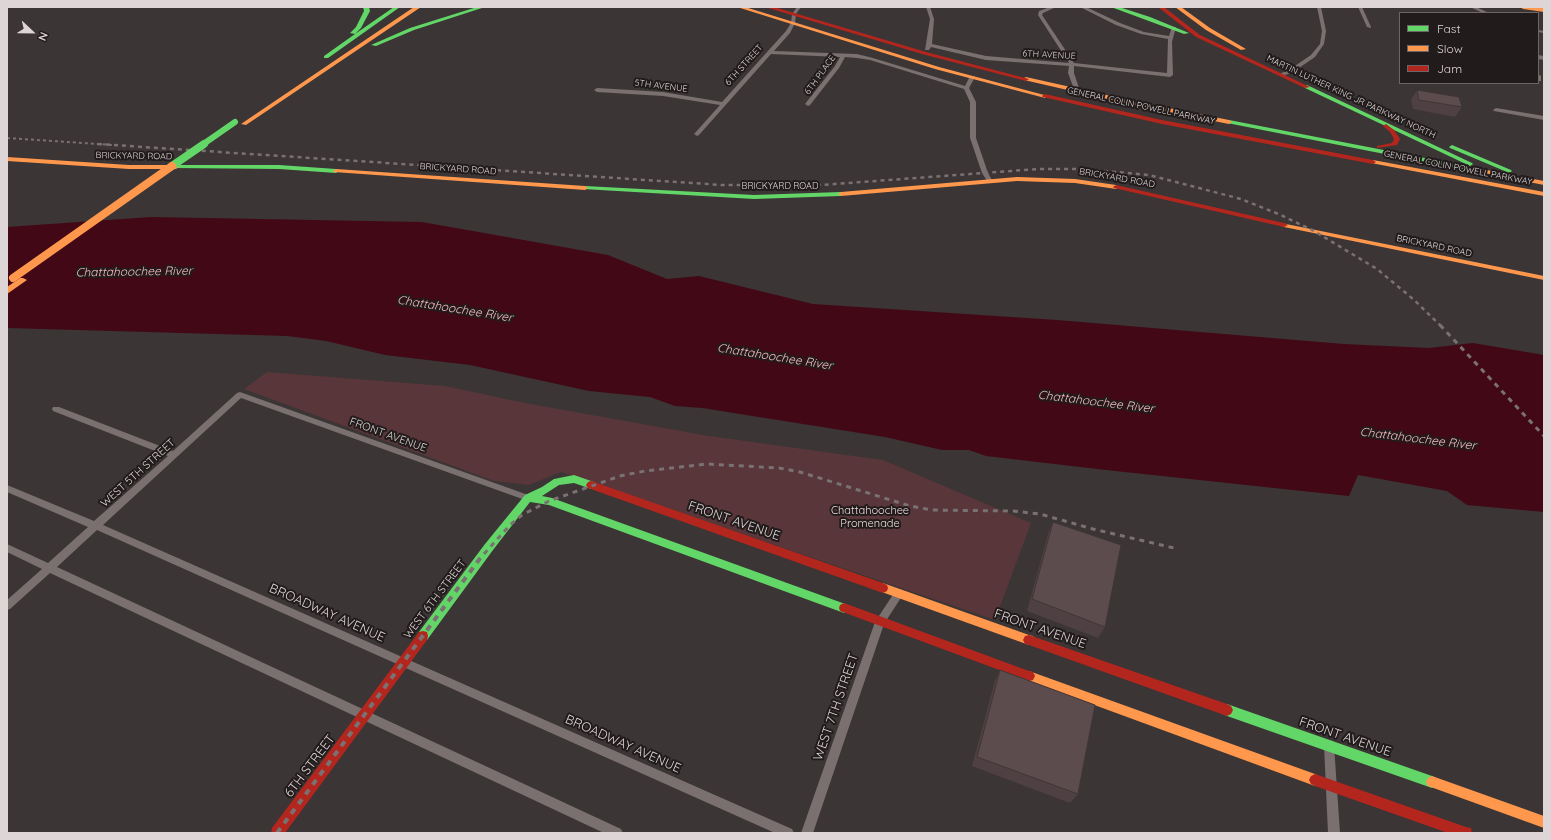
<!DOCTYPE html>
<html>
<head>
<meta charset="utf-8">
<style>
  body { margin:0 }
  #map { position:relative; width:1551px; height:840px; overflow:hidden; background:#3b3535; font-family:Quicksand,sans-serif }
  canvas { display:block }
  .frame { position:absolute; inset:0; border:8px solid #ded6d6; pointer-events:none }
  .legend { position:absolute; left:1399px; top:12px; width:140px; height:72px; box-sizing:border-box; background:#211b1c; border:1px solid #6d6666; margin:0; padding:5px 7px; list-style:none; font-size:12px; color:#ded6d6 }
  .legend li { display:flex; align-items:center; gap:8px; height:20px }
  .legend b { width:20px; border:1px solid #6d6666 }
  .north { position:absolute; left:12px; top:12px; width:40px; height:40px; -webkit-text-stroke:3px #211b1c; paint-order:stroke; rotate:112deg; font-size:11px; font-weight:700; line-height:16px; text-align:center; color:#ded6d6 }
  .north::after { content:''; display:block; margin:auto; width:14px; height:18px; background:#ded6d6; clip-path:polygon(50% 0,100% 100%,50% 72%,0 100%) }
</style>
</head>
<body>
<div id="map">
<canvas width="1551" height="840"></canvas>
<div class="frame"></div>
<ul class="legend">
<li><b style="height:5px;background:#63d668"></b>Fast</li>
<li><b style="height:5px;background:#ff974d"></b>Slow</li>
<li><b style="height:5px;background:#b3261e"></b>Jam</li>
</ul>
<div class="north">N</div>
</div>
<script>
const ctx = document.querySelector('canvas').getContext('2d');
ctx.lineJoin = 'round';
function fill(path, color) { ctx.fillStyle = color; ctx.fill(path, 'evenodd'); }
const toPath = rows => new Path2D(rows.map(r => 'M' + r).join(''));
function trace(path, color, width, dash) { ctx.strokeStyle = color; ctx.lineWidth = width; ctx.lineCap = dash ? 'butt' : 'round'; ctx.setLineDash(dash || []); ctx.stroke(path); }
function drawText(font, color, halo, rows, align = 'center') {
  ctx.font = font + ' Quicksand,sans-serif'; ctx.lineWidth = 4; ctx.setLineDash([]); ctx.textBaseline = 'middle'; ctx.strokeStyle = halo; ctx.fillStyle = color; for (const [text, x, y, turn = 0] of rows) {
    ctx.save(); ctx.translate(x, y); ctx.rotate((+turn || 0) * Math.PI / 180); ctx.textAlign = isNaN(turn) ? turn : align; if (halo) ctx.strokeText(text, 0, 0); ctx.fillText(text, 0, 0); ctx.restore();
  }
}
fill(toPath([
  [267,372,445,386,525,403,709,436,883,460,1031,523,995,620,561,472,529,485,494,481,244,389]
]), '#593639');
fill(toPath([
  [151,217,422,222,608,255,667,279,699,276,813,304,1057,320,1344,344,1429,348,1473,343,1544,355,1544,512,1467,505,1447,491,1358,475,1349,496,1106,470,986,456,969,450,942,450,885,437,702,408,675,406,650,397,589,391,470,365,385,355,326,341,287,336,7,328,7,227]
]), '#430816');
fill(toPath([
  [797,7,801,7,796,14,795,23,790,33,774,51,857,54,873,58,965,86,970,76,974,76,975,77,969,88,976,102,976,138,988,173,992,180,991,181,987,181,982,173,970,138,970,102,964,89,870,60,857,58,845,57,839,68,810,105,808,106,805,104,835,66,840,57,771,54,699,135,697,136,694,134,695,133,720,105,663,96,597,92,594,90,597,88,663,92,722,102,786,31,791,23,792,14,797,7],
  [926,7,930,7,934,19,932,44,986,56,1069,63,1038,15,1039,11,1050,7,1056,7,1043,13,1042,15,1074,63,1167,73,1168,39,1141,34,1116,25,1080,7,1086,7,1120,23,1144,32,1169,36,1172,27,1176,27,1172,42,1173,75,1170,77,1074,66,1074,73,1080,91,1075,92,1068,73,1069,66,986,60,931,47,929,50,925,50,930,19,926,7],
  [1317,7,1321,7,1326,31,1324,44,1315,57,1293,72,1283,76,1279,76,1279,74,1289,70,1311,55,1320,44,1322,31,1317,7],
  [1358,7,1362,7,1371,27,1371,28,1367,27,1358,7],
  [1470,7,1476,7,1489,13,1483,13,1470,7],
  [1538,30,1544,31,1544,33,1538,32,1538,30],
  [1538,55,1544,56,1544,60,1538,59,1538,55],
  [1538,74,1541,76,1541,81,1538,81,1538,74],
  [1496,108,1544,116,1544,120,1494,111,1493,110,1496,108],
  [240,392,531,496,532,498,531,500,528,502,525,500,241,398,103,525,792,829,794,833,775,833,97,530,57,567,621,829,623,833,604,833,50,573,10,609,7,610,7,600,42,569,7,552,7,544,48,563,88,527,7,492,7,485,94,521,168,456,53,411,52,409,53,407,59,407,173,451,237,393,240,392],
  [899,589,902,590,904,593,884,624,813,833,801,833,875,622,896,590,899,589],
  [1329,740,1333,741,1334,745,1340,833,1328,833,1324,745,1325,741,1329,740]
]), '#7a7070');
fill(toPath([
  [363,7,369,7,370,11,361,28,355,34,394,7,400,7,328,58,324,58,324,56,355,34,350,33,356,27,364,11,363,7],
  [477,7,485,7,414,30,376,46,371,45,410,28,477,7],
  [1111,7,1119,7,1150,17,1189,33,1184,34,1111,7],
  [1307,85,1472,163,1473,164,1470,166,1468,165,1305,88,1304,87,1307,85],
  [1229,120,1466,166,1469,168,1466,170,1227,123,1226,122,1229,120],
  [1452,145,1511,170,1512,171,1509,173,1507,172,1450,148,1449,147,1452,145],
  [176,165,279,165,336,169,339,171,336,173,279,169,174,168,174,166,176,165],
  [585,186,754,195,841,192,844,194,841,196,754,199,583,189,582,188,585,186],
  [574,475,594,482,596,485,594,488,591,489,574,483,559,485,542,496,552,498,848,605,849,608,848,611,844,613,549,505,530,502,493,550,427,640,423,641,419,640,418,636,419,632,485,544,525,495,542,487,554,479,574,475],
  [1227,704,1432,776,1436,778,1438,782,1436,786,1432,788,1227,716,1223,714,1221,710,1223,706,1227,704]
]), '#63d668');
fill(toPath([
  [414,7,421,7,246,125,241,124,414,7],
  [737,7,745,7,939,67,1048,96,1045,98,935,69,737,7],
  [1175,7,1181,7,1210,28,1246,49,1241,50,1206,30,1175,7],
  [1520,7,1544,8,1544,12,1523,9,1520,7],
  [1026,77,1133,101,1229,120,1232,122,1229,124,1133,105,1024,80,1024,78,1026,77],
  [7,157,129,165,176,165,179,167,176,169,129,169,7,161,7,157],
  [1373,160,1544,192,1544,196,1371,163,1370,162,1373,160],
  [1466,166,1544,181,1544,185,1464,169,1464,167,1466,166],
  [336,169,585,186,588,188,585,190,334,172,333,171,336,169],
  [1017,177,1075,179,1116,185,1119,187,1116,189,1075,183,1017,181,841,196,838,194,841,192,1017,177],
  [1281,223,1544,276,1544,280,1284,227,1280,225,1281,223],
  [20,278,23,278,27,280,7,294,7,287,20,278],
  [883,583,1029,635,1033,636,1035,640,1033,644,1029,645,879,591,878,588,879,585,883,583],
  [1029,671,1315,774,1319,776,1321,780,1319,784,1315,786,1029,681,1025,680,1023,676,1025,672,1029,671],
  [1432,776,1544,816,1544,828,1428,786,1426,782,1428,778,1432,776]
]), '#ff974d');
fill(toPath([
  [765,7,774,7,926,52,1029,79,1026,81,922,54,765,7],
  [1158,7,1164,7,1200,35,1310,87,1305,88,1196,37,1158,7],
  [1045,94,1162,120,1373,160,1376,162,1373,164,1162,124,1043,97,1042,96,1045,94],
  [1386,124,1394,130,1400,139,1397,145,1377,148,1377,146,1392,143,1394,139,1390,132,1383,126,1386,124],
  [1116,185,1284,223,1288,225,1284,227,1114,188,1113,187,1116,185],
  [591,481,883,583,887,585,888,588,887,591,883,593,588,488,586,485,588,482,591,481],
  [844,603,1029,671,1033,672,1035,676,1033,680,1029,681,840,611,839,608,840,605,844,603],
  [423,631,427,632,428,636,427,640,285,833,271,833,272,828,419,632,423,631],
  [1029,635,1227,704,1231,706,1233,710,1231,714,1227,716,1029,645,1025,644,1023,640,1025,636,1029,635],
  [1315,774,1466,827,1471,828,1472,833,1448,833,1315,786,1311,784,1309,780,1311,776,1315,774]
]), '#b3261e');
trace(toPath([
  [7,138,113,145]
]), '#7a7172', 2, [3, 3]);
trace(toPath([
  [98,144,722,185,821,185,1038,169,1083,169,1149,175,1241,199,1281,215,1314,231,1377,269,1413,299,1441,326]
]), '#7a7172', 2.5, [4, 4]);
trace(toPath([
  [1440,325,1544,436],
  [484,554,510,525,522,515,549,501,620,476,645,471,707,464,779,468,800,472,910,506,932,510,1013,511,1040,514,1093,529,1174,548]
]), '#7a7172', 3, [5, 5]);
trace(toPath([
  [277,833,484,553]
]), '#7a7172', 4, [6, 6]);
trace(toPath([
  [202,145,235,122]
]), '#63d668', 6);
trace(toPath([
  [172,166,204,144]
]), '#63d668', 8);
trace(toPath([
  [13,278,172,166]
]), '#ff974d', 8);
fill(toPath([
  [1417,90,1462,107,1455,117,1413,109,1411,100],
  [1053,522,1105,627,1098,638,1027,611,1048,534],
  [1000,670,1078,794,1070,803,972,766,995,681]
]), '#4f4143');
const building = toPath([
  [1417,90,1459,97,1462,107,1419,100,1417,90],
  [1053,522,1121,545,1105,627,1032,599,1053,522],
  [1000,670,1095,705,1078,794,977,757,1000,670]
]);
fill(building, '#5c4c4e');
trace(building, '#403537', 1);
drawText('9px', '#ded6d6', '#211b1c', [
  ["6TH AVENUE",1049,55,3],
  ["6TH STREET",744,65,-48],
  ["6TH PLACE",820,75,-54],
  ["5TH AVENUE",661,86,7],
  ["MARTIN LUTHER KING JR PARKWAY NORTH",1351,97,25],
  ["GENERAL COLIN POWELL PARKWAY",1141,106,12],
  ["BRICKYARD ROAD",134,156,1],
  ["GENERAL COLIN POWELL PARKWAY",1458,168,11],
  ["BRICKYARD ROAD",458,169,4],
  ["BRICKYARD ROAD",1117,178,10],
  ["BRICKYARD ROAD",780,186],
  ["BRICKYARD ROAD",1434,246,12]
]);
drawText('11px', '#ded6d6', '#211b1c', [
  ["FRONT AVENUE",388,435,20],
  ["WEST 5TH STREET",138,473,-42],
  ["WEST 6TH STREET",435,599,-53]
]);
drawText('11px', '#f0dadb', '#211b1c', [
  ["Chattahoochee",870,511],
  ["Promenade",870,524]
]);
drawText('italic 12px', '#fababe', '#211b1c', [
  ["Chattahoochee River",134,272,-1],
  ["Chattahoochee River",455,309,9],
  ["Chattahoochee River",775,357,9],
  ["Chattahoochee River",1096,402,7],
  ["Chattahoochee River",1418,439,7]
]);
drawText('13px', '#ded6d6', '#211b1c', [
  ["FRONT AVENUE",734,521,19],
  ["BROADWAY AVENUE",327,613,24],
  ["FRONT AVENUE",1040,629,19],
  ["WEST 7TH STREET",836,707,-71],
  ["FRONT AVENUE",1345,737,19],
  ["BROADWAY AVENUE",623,744,24],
  ["6TH STREET",310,766,-53]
]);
</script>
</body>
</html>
